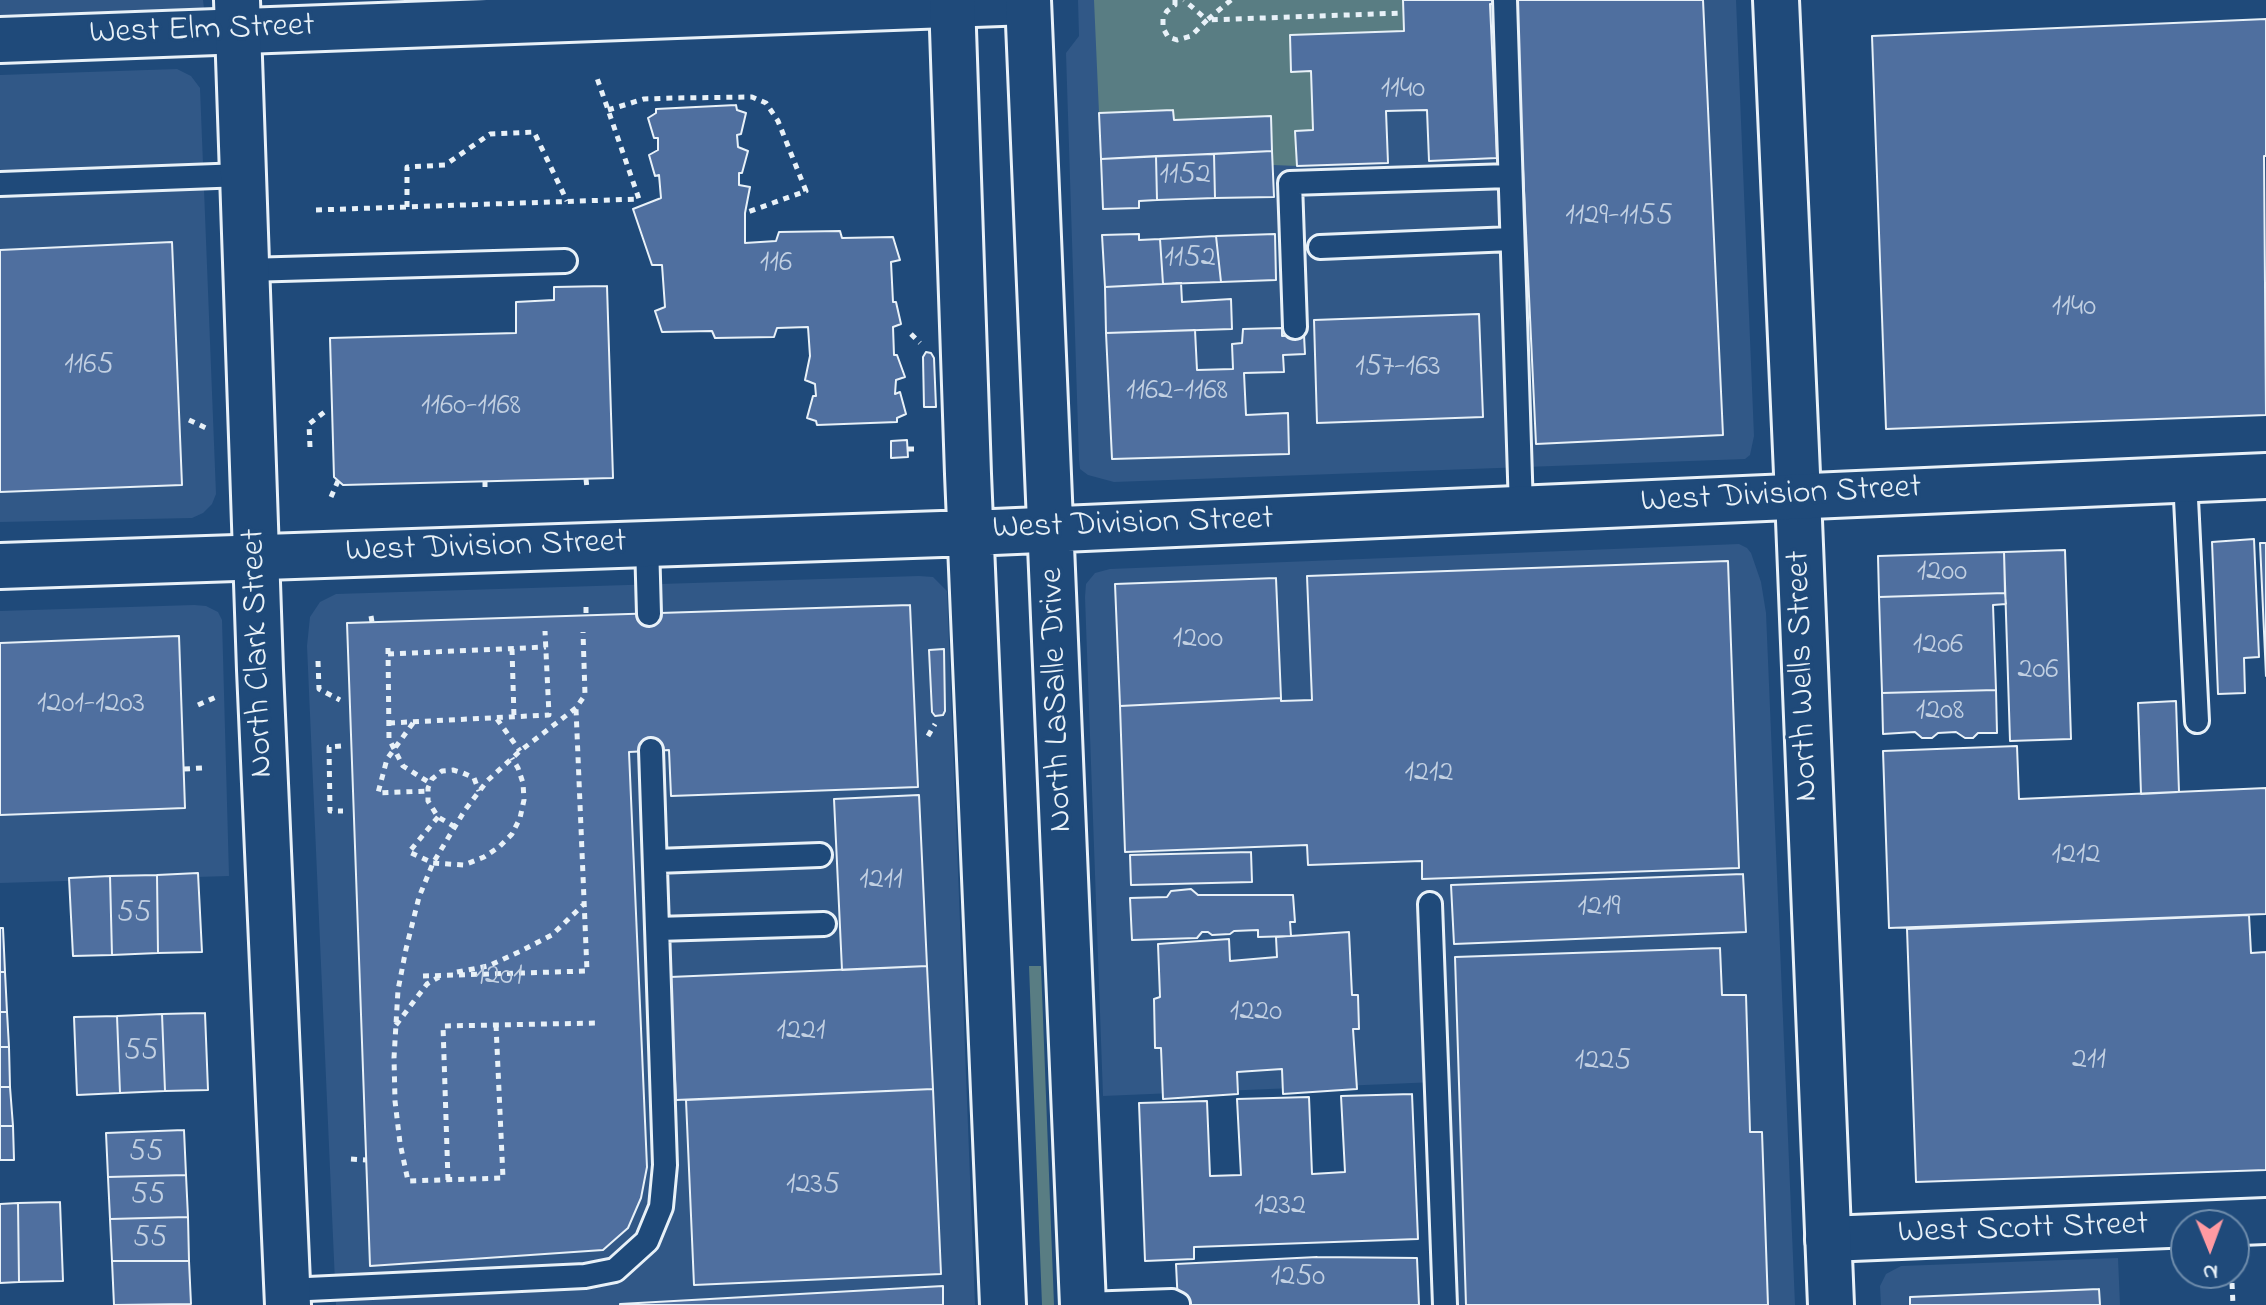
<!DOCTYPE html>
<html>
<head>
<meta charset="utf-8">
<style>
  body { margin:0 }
  #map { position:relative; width:2266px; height:1305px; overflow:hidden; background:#1f4a7a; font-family:"Indie Flower",sans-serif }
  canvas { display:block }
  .north { position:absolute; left:2170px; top:1209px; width:80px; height:80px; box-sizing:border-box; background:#1f4a7a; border:2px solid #6f8dac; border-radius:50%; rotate:179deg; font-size:22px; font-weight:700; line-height:32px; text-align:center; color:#e8f1f8 }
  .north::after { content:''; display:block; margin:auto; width:28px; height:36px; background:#ff9aa2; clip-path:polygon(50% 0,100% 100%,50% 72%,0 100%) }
</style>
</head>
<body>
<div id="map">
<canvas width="2266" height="1305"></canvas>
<div class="north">N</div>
</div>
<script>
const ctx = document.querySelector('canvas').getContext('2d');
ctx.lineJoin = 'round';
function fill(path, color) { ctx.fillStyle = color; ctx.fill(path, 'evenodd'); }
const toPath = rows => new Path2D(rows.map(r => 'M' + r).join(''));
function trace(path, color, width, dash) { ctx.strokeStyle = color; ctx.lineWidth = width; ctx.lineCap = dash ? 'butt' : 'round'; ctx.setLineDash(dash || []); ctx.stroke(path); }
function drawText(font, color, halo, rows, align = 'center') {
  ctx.font = font + ' "Indie Flower",sans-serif'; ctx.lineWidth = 7; ctx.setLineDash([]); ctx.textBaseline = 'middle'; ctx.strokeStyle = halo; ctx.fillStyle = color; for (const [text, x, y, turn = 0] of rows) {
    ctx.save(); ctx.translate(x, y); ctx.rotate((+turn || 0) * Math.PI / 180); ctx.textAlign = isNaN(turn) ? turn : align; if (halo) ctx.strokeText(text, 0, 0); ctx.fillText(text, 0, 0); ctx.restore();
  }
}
fill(toPath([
  [0,0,203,0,204,8,0,15],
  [1078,0,1736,0,1754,436,1750,455,1745,459,1114,482,1088,475,1080,469,1079,460,1066,53,1079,36],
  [177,69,191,76,200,88,216,494,212,504,203,513,192,518,0,522,0,75],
  [1739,544,1747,548,1751,553,1761,582,1766,613,1795,1305,1445,1305,1436,1082,1103,1096,1085,597,1086,584,1095,573,1110,569],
  [919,576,933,577,947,591,975,1305,336,1305,307,646,310,617,320,602,336,594],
  [194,605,206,606,218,612,222,620,229,876,0,883,0,611],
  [2118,1258,2120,1305,1881,1305,1880,1286,1886,1274,1901,1266]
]), '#315887');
fill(toPath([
  [1094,0,1403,0,1404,31,1290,35,1291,72,1311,71,1313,130,1296,131,1297,166,1273,165,1271,116,1174,120,1173,110,1099,113],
  [1029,966,1041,966,1054,1305,1042,1305]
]), '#597d83');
const building = toPath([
  [1403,0,1496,0,1496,4,1490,4,1497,158,1429,161,1427,110,1386,111,1388,163,1297,166,1295,131,1313,130,1311,71,1291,72,1290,35,1404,31,1403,0],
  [1515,0,1703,0,1723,435,1536,444,1515,0],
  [2266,19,2266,156,2264,156,2266,415,1886,429,1872,36,2266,19],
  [736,105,737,110,746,113,741,134,737,135,738,147,748,151,742,173,739,173,739,185,750,187,745,213,745,243,776,241,779,232,840,231,842,238,893,237,900,260,891,262,893,302,896,302,901,324,893,327,894,355,897,355,905,377,896,380,895,394,900,392,906,414,897,418,897,422,817,425,816,421,807,418,813,396,816,396,815,384,805,380,810,356,808,327,777,328,774,337,715,338,712,331,662,332,655,311,665,307,662,265,652,265,633,209,661,198,659,175,655,176,649,155,658,150,658,138,654,138,648,118,656,113,656,109,736,105],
  [1173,110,1174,120,1271,116,1272,151,1101,159,1099,113,1173,110],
  [1272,151,1274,197,1215,198,1214,154,1272,151],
  [1214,154,1215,198,1157,200,1156,156,1214,154],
  [1156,156,1157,200,1139,201,1139,208,1103,209,1101,159,1156,156],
  [1139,234,1139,240,1160,239,1163,284,1105,287,1102,235,1139,234],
  [1275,234,1276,280,1221,282,1216,236,1275,234],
  [1216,236,1221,282,1163,284,1160,239,1216,236],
  [172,242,182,485,0,492,0,250,172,242],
  [1181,283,1182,302,1231,299,1232,329,1106,333,1105,287,1181,283],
  [607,286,613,478,343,485,334,477,330,338,516,333,516,302,554,300,554,287,607,286],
  [1479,314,1483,417,1317,423,1314,320,1479,314],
  [1282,328,1282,336,1304,335,1305,354,1283,355,1284,372,1244,373,1246,415,1288,413,1289,454,1112,459,1106,333,1195,330,1197,370,1233,369,1232,344,1242,343,1243,329,1282,328],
  [926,352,931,353,934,358,936,407,924,407,923,357,926,352],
  [907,440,908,457,891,458,891,441,907,440],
  [2254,539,2259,657,2244,658,2245,693,2218,694,2212,542,2254,539],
  [2260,543,2266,543,2266,676,2260,543],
  [2065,550,2071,739,2010,741,2004,552,2065,550],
  [2004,552,2005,593,1879,597,1878,556,2004,552],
  [1728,561,1739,868,1422,879,1422,861,1308,865,1307,845,1125,852,1120,706,1281,698,1281,701,1312,700,1307,576,1728,561],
  [1276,578,1281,698,1120,706,1115,584,1276,578],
  [2005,593,2006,604,1993,605,1996,690,1882,693,1879,597,2005,593],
  [910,605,918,787,671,796,669,750,629,752,647,1167,641,1198,628,1228,603,1250,370,1266,347,623,910,605],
  [179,636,185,808,0,815,0,643,179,636],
  [944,649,945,711,943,715,935,716,932,712,929,650,944,649],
  [1996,690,1997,733,1978,733,1973,738,1965,738,1956,732,1938,733,1932,738,1922,738,1915,732,1883,734,1882,693,1996,690],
  [2176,701,2179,792,2141,794,2138,703,2176,701],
  [2017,746,2019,799,2266,788,2266,914,1889,928,1883,751,2017,746],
  [919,795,927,966,842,970,834,799,919,795],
  [1251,852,1252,882,1131,885,1130,855,1251,852],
  [198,873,202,952,158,953,157,875,198,873],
  [1743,874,1746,932,1454,944,1451,885,1743,874],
  [157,875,158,953,112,955,110,876,157,875],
  [110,876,112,955,73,956,69,878,110,876],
  [1191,889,1198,895,1293,895,1295,922,1290,922,1291,936,1258,937,1258,930,1234,931,1230,934,1212,935,1208,932,1202,932,1197,938,1132,940,1130,898,1167,897,1171,891,1191,889],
  [2249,915,2251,953,2266,952,2266,1170,1916,1182,1907,929,2249,915],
  [0,928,3,928,5,972,0,972,0,928],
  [1349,932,1352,995,1358,995,1359,1029,1353,1029,1357,1089,1283,1094,1282,1069,1237,1072,1238,1094,1163,1099,1161,1048,1155,1048,1154,999,1160,997,1158,944,1229,939,1230,961,1277,957,1276,937,1349,932],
  [1720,948,1722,995,1746,995,1750,1132,1762,1132,1768,1305,1466,1305,1455,957,1720,948],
  [927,966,933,1089,676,1100,670,977,927,966],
  [0,972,5,972,7,1012,0,1012,0,972],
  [0,1012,7,1012,9,1047,0,1047,0,1012],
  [205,1013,208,1090,165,1091,162,1014,205,1013],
  [162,1014,165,1091,120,1093,117,1016,162,1014],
  [117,1016,120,1093,77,1095,74,1017,117,1016],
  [0,1047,9,1047,10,1087,0,1087,0,1047],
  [0,1087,10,1087,13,1126,0,1126,0,1087],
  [933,1089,941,1274,694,1285,686,1100,933,1089],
  [1412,1094,1418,1239,1194,1247,1194,1259,1145,1261,1139,1103,1207,1101,1210,1176,1241,1175,1237,1099,1309,1097,1312,1174,1345,1172,1341,1096,1412,1094],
  [0,1126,13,1126,14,1160,0,1160,0,1126],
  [184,1130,186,1175,108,1177,106,1133,184,1130],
  [186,1175,188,1217,110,1219,108,1177,186,1175],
  [60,1202,63,1281,19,1282,18,1203,60,1202],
  [18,1203,19,1282,0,1283,0,1204,18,1203],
  [188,1217,189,1261,112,1261,110,1219,188,1217],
  [1317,1257,1417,1258,1419,1305,1178,1305,1176,1264,1317,1257],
  [112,1261,189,1261,191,1304,114,1305,112,1261],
  [943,1286,943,1305,620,1305,620,1304,943,1286],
  [2099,1289,2100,1305,1910,1305,1910,1297,2099,1289]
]);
fill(building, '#4f6f9f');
trace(building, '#e8f1f8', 2);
const service = toPath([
  [1505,0,1521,509],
  [0,184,243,175],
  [1320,247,1512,239],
  [246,270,565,261],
  [1295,327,1290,183,1510,176],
  [2185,479,2197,721],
  [647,543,649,614],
  [656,861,820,855],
  [1430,904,1445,1305],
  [657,929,824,924],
  [287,1290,585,1276,615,1270,647,1241,661,1207,665,1165,651,750],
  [1083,1304,1172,1301,1178,1304]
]);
const minor = toPath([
  [0,40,1028,2],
  [1828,1239,2266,1221]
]);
const tertiary = toPath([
  [237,0,260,670,288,1305],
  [1776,0,1798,496,1831,1305]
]);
const secondary = toPath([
  [952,0,968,474,1003,1305],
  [1028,0,1083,1305],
  [0,566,971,533,2266,476]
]);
trace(service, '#e8f1f8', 28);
trace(minor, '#e8f1f8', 50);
trace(tertiary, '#e8f1f8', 50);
trace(secondary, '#e8f1f8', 50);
trace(toPath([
  [1175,0,1175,5,1167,11,1163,18,1163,28,1168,37,1177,40,1191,36,1207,20,1184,0],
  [1231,0,1207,20,1403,13],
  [608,110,644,99,673,98,752,97,766,103,778,121,806,191,745,213],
  [407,207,407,167,445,165,490,134,534,132,567,201],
  [316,210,639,199,597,78],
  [911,334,920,343],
  [189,420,206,428,206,432],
  [310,447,309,424,327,410],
  [908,449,914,449],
  [586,479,587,488],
  [485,481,485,491],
  [331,497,338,481],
  [586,607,586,615],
  [371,616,372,622],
  [388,648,389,739,403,766,430,783],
  [512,649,514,717],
  [388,654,546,647],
  [318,661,319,689,340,700],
  [198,705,216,697,216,693],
  [497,719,520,751],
  [389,723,549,715,545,631],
  [413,723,387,759,378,793,428,791],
  [928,736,935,724],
  [341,746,329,747,330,811,343,811],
  [184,769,202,768],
  [438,817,409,852,433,863,464,865,484,857,499,847,512,834,520,818,524,800,523,783,518,768,512,758],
  [455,827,438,817,428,801,428,788,432,779,442,771,453,770,463,773,474,778,479,791],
  [457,972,488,966,521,951,552,935,583,905],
  [423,976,587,971,576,709],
  [396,1025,427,984,439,977],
  [496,1025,503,1178,408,1181,400,1143,395,1101,394,1058,398,990,406,949,419,897,433,863,465,810,487,781,520,751,576,708,585,695,583,632],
  [351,1159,366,1160],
  [448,1180,443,1026,597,1023],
  [2232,1283,2233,1305]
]), '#e8f1f8', 5, [6, 6]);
trace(service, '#1f4a7a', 22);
trace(minor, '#1f4a7a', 44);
trace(tertiary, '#1f4a7a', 44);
trace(secondary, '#1f4a7a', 44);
drawText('30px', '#c2d0e2', null, [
  ["1140",1403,91],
  ["1152",1185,177],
  ["1129-1155",1619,218],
  ["1152",1190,260],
  ["116",776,265],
  ["1140",2074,309],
  ["1165",89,367],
  ["157-163",1398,369],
  ["1162-1168",1177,393],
  ["1160-1168",471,408],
  ["1200",1942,574],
  ["1200",1198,641],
  ["1206",1938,647],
  ["206",2038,672],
  ["1201-1203",91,706],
  ["1208",1940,713],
  ["1212",1429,775],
  ["1212",2076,857],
  ["1211",881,882],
  ["1219",1599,909],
  ["55",134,915],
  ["1201",499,978],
  ["1220",1256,1014],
  ["1221",801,1033],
  ["55",141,1053],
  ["211",2089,1062],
  ["1225",1603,1063],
  ["55",146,1154],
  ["1235",813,1187],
  ["55",148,1197],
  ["1232",1280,1208],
  ["55",150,1240],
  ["1250",1298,1279]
]);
drawText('34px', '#e8f1f8', '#1f4a7a', [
  ["West Elm Street",202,32,-2],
  ["West Division Street",1781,497,-3],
  ["West Division Street",1133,526,-2],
  ["West Division Street",486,549,-2],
  ["North Clark Street",260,653,-92],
  ["North Wells Street",1805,676,-92],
  ["North LaSalle Drive",1059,700,-92],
  ["West Scott Street",2023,1231,-2]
]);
</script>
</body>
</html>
